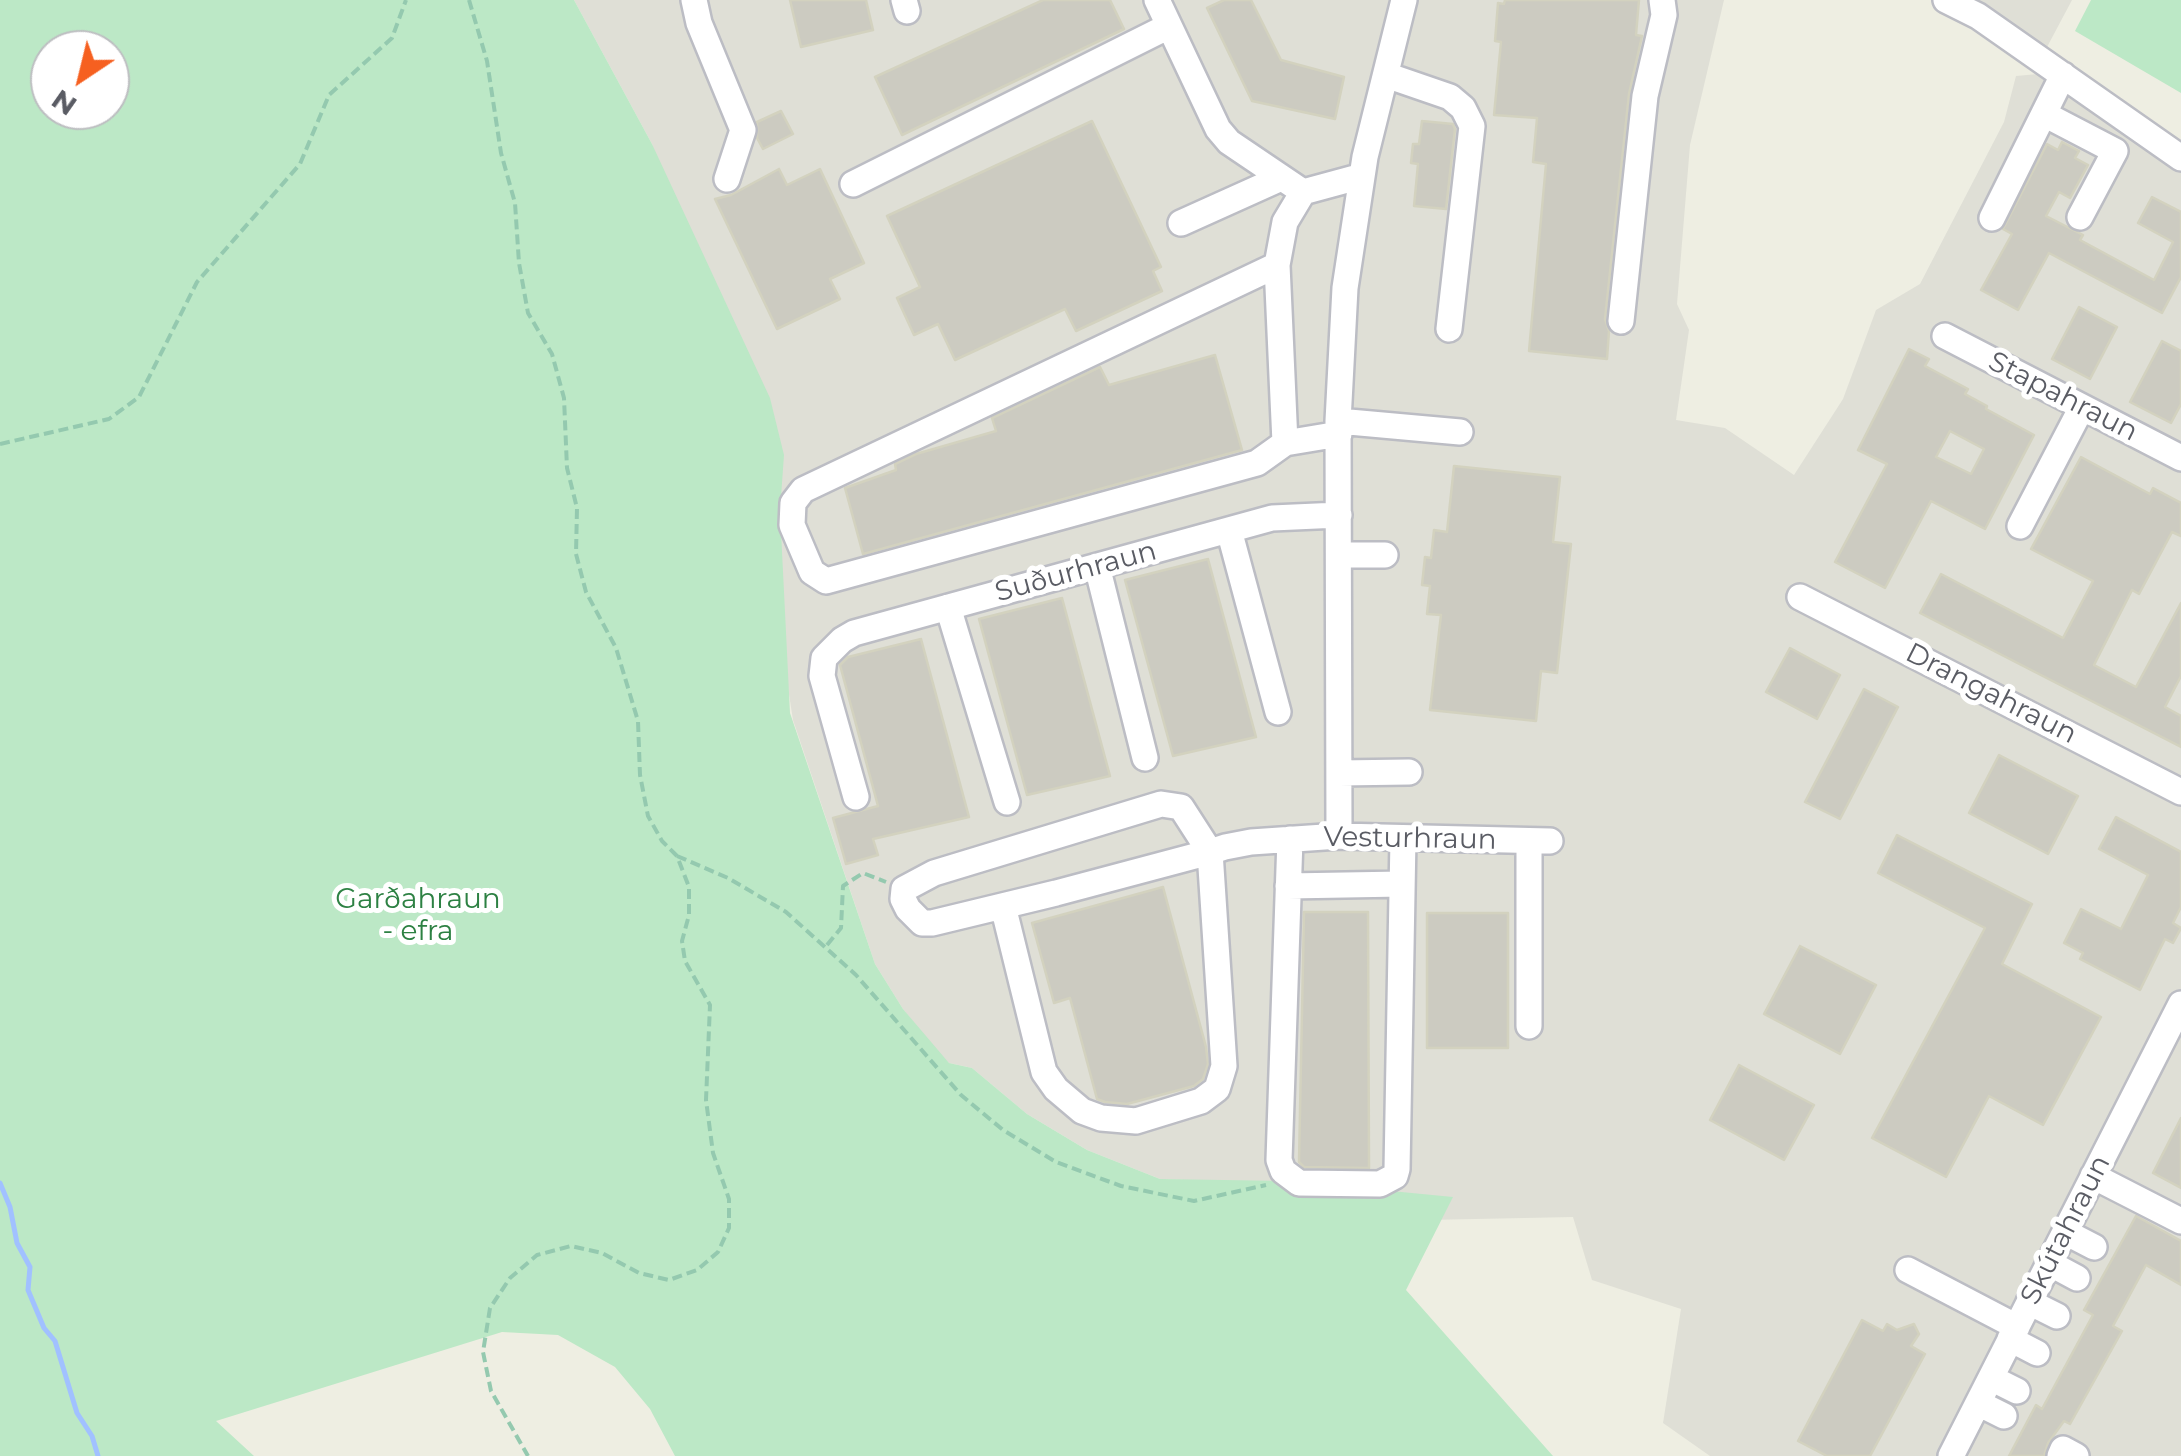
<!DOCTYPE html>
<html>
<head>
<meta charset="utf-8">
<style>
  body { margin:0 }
  #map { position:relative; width:2181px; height:1456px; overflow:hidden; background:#eeeee2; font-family:Montserrat,sans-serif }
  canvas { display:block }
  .north { position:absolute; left:30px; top:30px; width:100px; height:100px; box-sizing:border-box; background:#fff; border:2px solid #bdbec1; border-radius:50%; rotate:215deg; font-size:28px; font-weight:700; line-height:40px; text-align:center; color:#5a5c64 }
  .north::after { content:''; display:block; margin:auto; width:35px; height:45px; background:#f66020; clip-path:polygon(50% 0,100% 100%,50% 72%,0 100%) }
</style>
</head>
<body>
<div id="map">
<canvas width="2181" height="1456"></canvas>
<div class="north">N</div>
</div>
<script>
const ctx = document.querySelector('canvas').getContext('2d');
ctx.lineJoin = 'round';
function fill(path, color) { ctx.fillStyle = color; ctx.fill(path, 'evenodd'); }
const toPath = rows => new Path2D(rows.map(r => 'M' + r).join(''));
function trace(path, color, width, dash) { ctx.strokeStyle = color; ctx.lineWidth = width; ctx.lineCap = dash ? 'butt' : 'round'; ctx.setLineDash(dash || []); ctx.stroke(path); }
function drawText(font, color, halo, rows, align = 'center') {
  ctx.font = font + ' Montserrat,sans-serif'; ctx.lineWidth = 10; ctx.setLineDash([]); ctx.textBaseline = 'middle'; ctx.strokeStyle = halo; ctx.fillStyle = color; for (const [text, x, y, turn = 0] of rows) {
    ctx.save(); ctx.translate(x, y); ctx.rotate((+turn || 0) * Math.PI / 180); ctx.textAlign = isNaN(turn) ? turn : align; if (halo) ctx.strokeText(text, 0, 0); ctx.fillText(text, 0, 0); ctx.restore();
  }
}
fill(toPath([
  [574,0,1724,0,1690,145,1677,304,1689,330,1676,420,1725,428,1794,475,1843,399,1876,310,1920,284,2004,122,2016,76,2038,74,2181,172,2181,1456,1710,1456,1663,1423,1681,1309,1592,1280,1573,1217,1329,1222,1210,1181,1160,1179,1087,1150,1027,1114,972,1068,949,1063,936,1052,903,1009,875,964,793,720,760,508,652,144],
  [1975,0,2072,0,2046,49]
]), '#dfdfd6');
fill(toPath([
  [0,0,574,0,652,144,770,398,784,455,780,511,790,713,875,964,903,1009,949,1063,972,1068,1027,1114,1087,1150,1160,1179,1288,1181,1453,1197,1406,1290,1553,1456,675,1456,650,1409,615,1367,558,1335,502,1332,216,1421,254,1456,0,1456],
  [50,50,110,50,110,110,50,110],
  [2091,0,2181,0,2181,93,2075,31]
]), '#bce8c6');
trace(toPath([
  [0,1183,10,1207,17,1243,30,1267,28,1290,44,1328,55,1341,77,1413,92,1436,98,1456]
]), '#a1c1ff', 5);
const building = toPath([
  [790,0,866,0,873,30,801,47,790,0],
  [1043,0,1110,0,1124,29,902,135,875,77,1043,0],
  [1224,0,1251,0,1281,60,1344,77,1335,119,1252,101,1207,8,1224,0],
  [1505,0,1639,0,1636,35,1642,36,1629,94,1605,319,1609,331,1607,359,1529,351,1546,164,1533,162,1537,118,1494,115,1501,42,1495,41,1498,3,1504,4,1505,0],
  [781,111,793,134,763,149,757,138,757,122,781,111],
  [1092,121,1161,267,1153,271,1162,291,1076,331,1065,309,955,360,938,324,914,335,897,298,920,287,887,216,1092,121],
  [1422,121,1453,124,1455,129,1446,209,1414,206,1418,164,1411,163,1413,144,1419,144,1422,121],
  [2062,142,2079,151,2075,158,2088,165,2070,198,2059,192,2046,216,2083,235,2080,240,2154,280,2173,242,2138,223,2152,197,2181,212,2181,277,2162,313,2049,253,2018,310,1981,290,2012,234,2003,229,2047,144,2058,150,2062,142],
  [779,169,787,185,820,169,864,263,830,279,840,299,777,329,715,199,731,195,779,169],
  [2079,307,2117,327,2090,379,2052,359,2079,307],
  [2162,341,2181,351,2181,404,2171,423,2130,402,2162,341],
  [1909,349,1929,359,1925,366,1968,389,1965,394,1987,406,1986,409,2034,435,1985,529,1931,501,1885,588,1835,562,1887,464,1858,450,1909,349],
  [1950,431,1984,449,1971,474,1936,457,1950,431],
  [1215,355,1242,450,863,554,845,488,896,470,895,464,916,454,996,431,992,418,1100,367,1109,385,1215,355],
  [2081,457,2150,494,2153,488,2181,503,2181,536,2172,532,2139,594,2132,590,2094,665,2136,687,2181,603,2181,676,2165,707,2181,716,2181,747,1920,613,1941,574,2063,638,2093,581,2031,549,2081,457],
  [1454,466,1560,477,1553,542,1571,544,1557,673,1541,671,1536,721,1430,710,1441,615,1427,614,1430,586,1422,585,1425,557,1431,558,1434,530,1447,532,1454,466],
  [1208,559,1256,737,1173,756,1125,580,1208,559],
  [1062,598,1110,776,1027,795,979,619,1062,598],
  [921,639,969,817,873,839,878,855,846,864,833,818,878,806,840,665,848,657,921,639],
  [1790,648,1840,675,1817,719,1766,692,1790,648],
  [1864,689,1898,707,1840,819,1805,802,1864,689],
  [1999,755,2078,796,2048,854,1969,813,1999,755],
  [2116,817,2181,852,2181,907,2173,923,2181,928,2173,943,2165,939,2140,990,2080,959,2083,953,2064,943,2081,909,2121,929,2148,875,2099,849,2116,817],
  [1897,835,2032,904,2002,964,2101,1017,2043,1125,1989,1096,1946,1177,1872,1138,1985,928,1878,873,1897,835],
  [1163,887,1206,1047,1208,1064,1203,1079,1194,1086,1127,1104,1105,1102,1097,1099,1070,998,1054,1003,1032,923,1163,887],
  [1304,912,1368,912,1369,1168,1304,1167,1299,1162,1304,912],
  [1427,913,1508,913,1508,1048,1427,1048,1427,913],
  [1800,946,1876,985,1840,1054,1764,1014,1800,946],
  [1739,1065,1814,1105,1784,1160,1710,1120,1739,1065],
  [2181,1118,2181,1188,2153,1173,2181,1118],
  [2136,1216,2181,1241,2181,1285,2146,1265,2113,1326,2122,1331,2070,1424,2064,1421,2048,1443,2044,1456,2009,1456,2036,1405,2042,1409,2093,1315,2084,1310,2136,1216],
  [1862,1320,1883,1331,1887,1324,1897,1330,1914,1324,1919,1334,1911,1346,1925,1354,1870,1456,1827,1456,1798,1441,1862,1320]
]);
fill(building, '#cccbc1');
trace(building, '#d3d2bf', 2.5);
const minor = toPath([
  [694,0,699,23,743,130,727,179],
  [904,0,907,11],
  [1157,0,1218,129,1229,142,1303,192],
  [1946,0,1978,16,2181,158],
  [1386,75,1450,97,1463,108,1472,126,1449,329],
  [2044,114,2115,151,2080,217],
  [853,184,1167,27],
  [1992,218,2063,75],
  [1181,223,1281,178],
  [1277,265,803,490,793,503,792,525,812,572,826,581,1257,463,1285,443],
  [1621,321,1645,96,1664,15,1662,0],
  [1945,336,2181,458],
  [1338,421,1460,432],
  [1339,434,1285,443,1277,265,1285,222,1303,192,1362,176],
  [2020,526,2082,407],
  [1229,530,1278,712],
  [1339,555,1385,555],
  [1097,566,1145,758],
  [1800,597,2181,792],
  [948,607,1007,802],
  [1339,773,1409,772],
  [856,797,822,676,824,658,842,640,854,633,1272,518,1339,515],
  [1339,836,1338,421,1345,288,1365,157,1404,0],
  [1290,839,1279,1160,1283,1171,1299,1183,1380,1184,1395,1176,1397,1169,1403,838],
  [1288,886,1402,884],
  [1003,906,1044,1072,1056,1089,1082,1111,1101,1118,1136,1121,1201,1101,1217,1089,1224,1066,1210,852,1181,807,1161,804,934,873,904,889,903,899,908,909,922,923,932,923,1056,893,1210,852,1225,847,1251,842,1339,836,1550,841],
  [1529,1026,1529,841],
  [2093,1176,2181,1221],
  [2065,1232,2094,1247],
  [2049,1263,2077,1278],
  [1908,1270,2017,1327],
  [2029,1302,2057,1316],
  [2010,1339,2037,1353],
  [1991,1378,2017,1391],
  [1978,1403,2004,1416],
  [1951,1456,2181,1004],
  [2060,1456,2063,1449,2076,1456]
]);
trace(minor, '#bcbdc4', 30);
trace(toPath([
  [469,0,487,61,501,153,515,203,519,263,528,313,552,354,564,398,567,468,577,508,576,554,586,592,616,648,638,721,640,775,648,816,662,841,677,856,689,887,689,915,682,941,685,961,710,1005,706,1100,713,1153,729,1199,729,1228,718,1252,697,1270,669,1280,639,1273,602,1253,571,1246,537,1255,510,1278,490,1308,483,1352,491,1391,528,1456],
  [0,444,109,419,139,397,197,282,300,164,329,95,392,38,406,0],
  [677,856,728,878,786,912,856,975,961,1095,1003,1130,1056,1162,1121,1186,1194,1201,1266,1185],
  [827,945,841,928,843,886,863,873,886,882]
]), '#94c9af', 4, [10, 5]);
trace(minor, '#fff', 25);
drawText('28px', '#5a5c64', '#fff', [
  ["Stapahraun",2063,397,27],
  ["Suðurhraun",1076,572,-15],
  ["Drangahraun",1991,694,27],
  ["Vesturhraun",1410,839,1],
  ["Skútahraun",2066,1230,-63]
]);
drawText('28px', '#2d8143', '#fff', [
  ["Garðahraun",418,900],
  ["- efra",418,932]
]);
</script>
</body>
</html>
